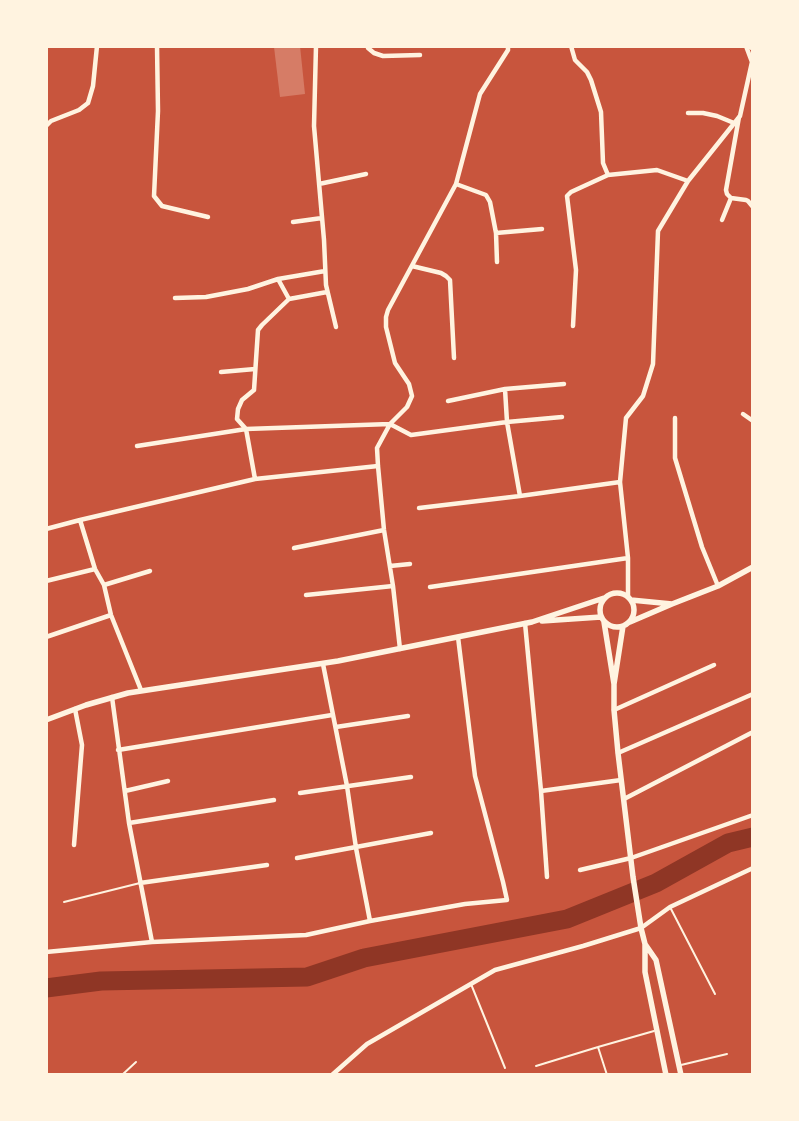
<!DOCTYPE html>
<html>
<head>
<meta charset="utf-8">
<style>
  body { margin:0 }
  #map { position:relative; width:799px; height:1121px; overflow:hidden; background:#c8553d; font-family:"DejaVu Sans",sans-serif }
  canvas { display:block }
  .frame { position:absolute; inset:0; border:48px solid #fff3e0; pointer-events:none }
</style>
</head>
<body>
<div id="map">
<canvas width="799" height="1121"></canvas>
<div class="frame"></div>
</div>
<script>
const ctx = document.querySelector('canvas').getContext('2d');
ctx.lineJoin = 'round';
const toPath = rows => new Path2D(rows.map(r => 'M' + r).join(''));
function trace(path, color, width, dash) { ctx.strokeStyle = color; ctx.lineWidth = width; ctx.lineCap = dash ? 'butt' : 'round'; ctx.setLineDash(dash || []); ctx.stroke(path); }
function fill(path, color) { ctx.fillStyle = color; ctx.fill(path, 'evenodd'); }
trace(toPath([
  [46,988,101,981,307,977,364,958,567,919,656,883,728,843,753,837]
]), '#8f3625', 19);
fill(toPath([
  [283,46,300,46,305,94,280,97,274,47]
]), '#d67c66');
trace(toPath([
  [64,902,140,883],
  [670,907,715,994],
  [471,984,505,1068],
  [598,1047,607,1075],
  [681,1065,727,1054],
  [536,1066,598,1047,654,1031],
  [122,1075,136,1062]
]), '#fff3e0', 2);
trace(toPath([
  [157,46,158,111,154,196,162,206,208,217],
  [316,46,314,126,324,240,326,285,336,327],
  [368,46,368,48,374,53,383,56,420,55],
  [571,46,575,60,587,72,591,80,601,112,603,163,608,175],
  [688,113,703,113,717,116,734,123],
  [739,117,726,190,727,194,731,198,746,200,748,201,753,207],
  [46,126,51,121,79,110,88,103,93,86,97,46],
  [319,184,366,174],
  [456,184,486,195,490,202,496,233,497,262],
  [722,220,731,198],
  [293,222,322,218],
  [496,233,542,229],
  [412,266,441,273,446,276,450,280,454,358],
  [278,279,289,299],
  [175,298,206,297,248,289,278,279,325,271],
  [573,326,576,270,567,196,571,192,608,175,657,170,688,181],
  [221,372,255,369],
  [505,389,507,422,520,496],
  [448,401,505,389,564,384],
  [743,414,753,421],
  [675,418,675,458,702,547,718,586],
  [137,446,246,429,390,424,411,435,507,422,562,417],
  [255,479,246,429,237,419,238,409,242,400,254,390,258,330,262,325,289,299,327,292],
  [419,508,520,496,620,482],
  [80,520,95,569,104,585,111,615,141,690],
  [46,529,80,520,255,479,378,466],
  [294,548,384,530],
  [390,566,410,564],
  [46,581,95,569],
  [104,585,150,571],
  [430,587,628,558],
  [306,595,393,586],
  [628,596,628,558,620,482,626,418,643,396,653,364,658,231,688,181,740,116,752,62,746,46],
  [525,623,541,791,547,877],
  [46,637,111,615],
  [400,649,393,586,384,530,378,466,377,448,390,424,407,407,412,396,409,384,395,363,386,327,386,317,388,310,456,184,480,94,508,50,508,46],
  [323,664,347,786,356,848,370,921],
  [112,697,129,823,152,942],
  [614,710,714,665],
  [336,727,408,716],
  [118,750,332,715],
  [618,753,753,694],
  [125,791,168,781],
  [541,791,621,780],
  [300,793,411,777],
  [624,799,753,732],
  [129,823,274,800],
  [74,845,82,745,75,709],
  [297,858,431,833],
  [580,870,631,858,753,815],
  [140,883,267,865],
  [46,952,152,942,306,935,370,921,465,904,507,900,503,882,475,776,458,637],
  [332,1075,367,1044,495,970,583,946,641,928,670,907,753,868]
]), '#fff3e0', 4.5);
trace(toPath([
  [749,46,753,48],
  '600 610a17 17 0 1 1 34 0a17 17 0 1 1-34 0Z',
  [672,604,718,586,753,567],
  [542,621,601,617],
  [604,622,614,684,623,626],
  [630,622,672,604,631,600],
  [614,684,614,710,618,753,633,877,641,928,645,944,645,972,666,1075],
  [46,720,86,705,128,693,338,661,532,622,604,598],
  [645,944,656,960,681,1075]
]), '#fff3e0', 5.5);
</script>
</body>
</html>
